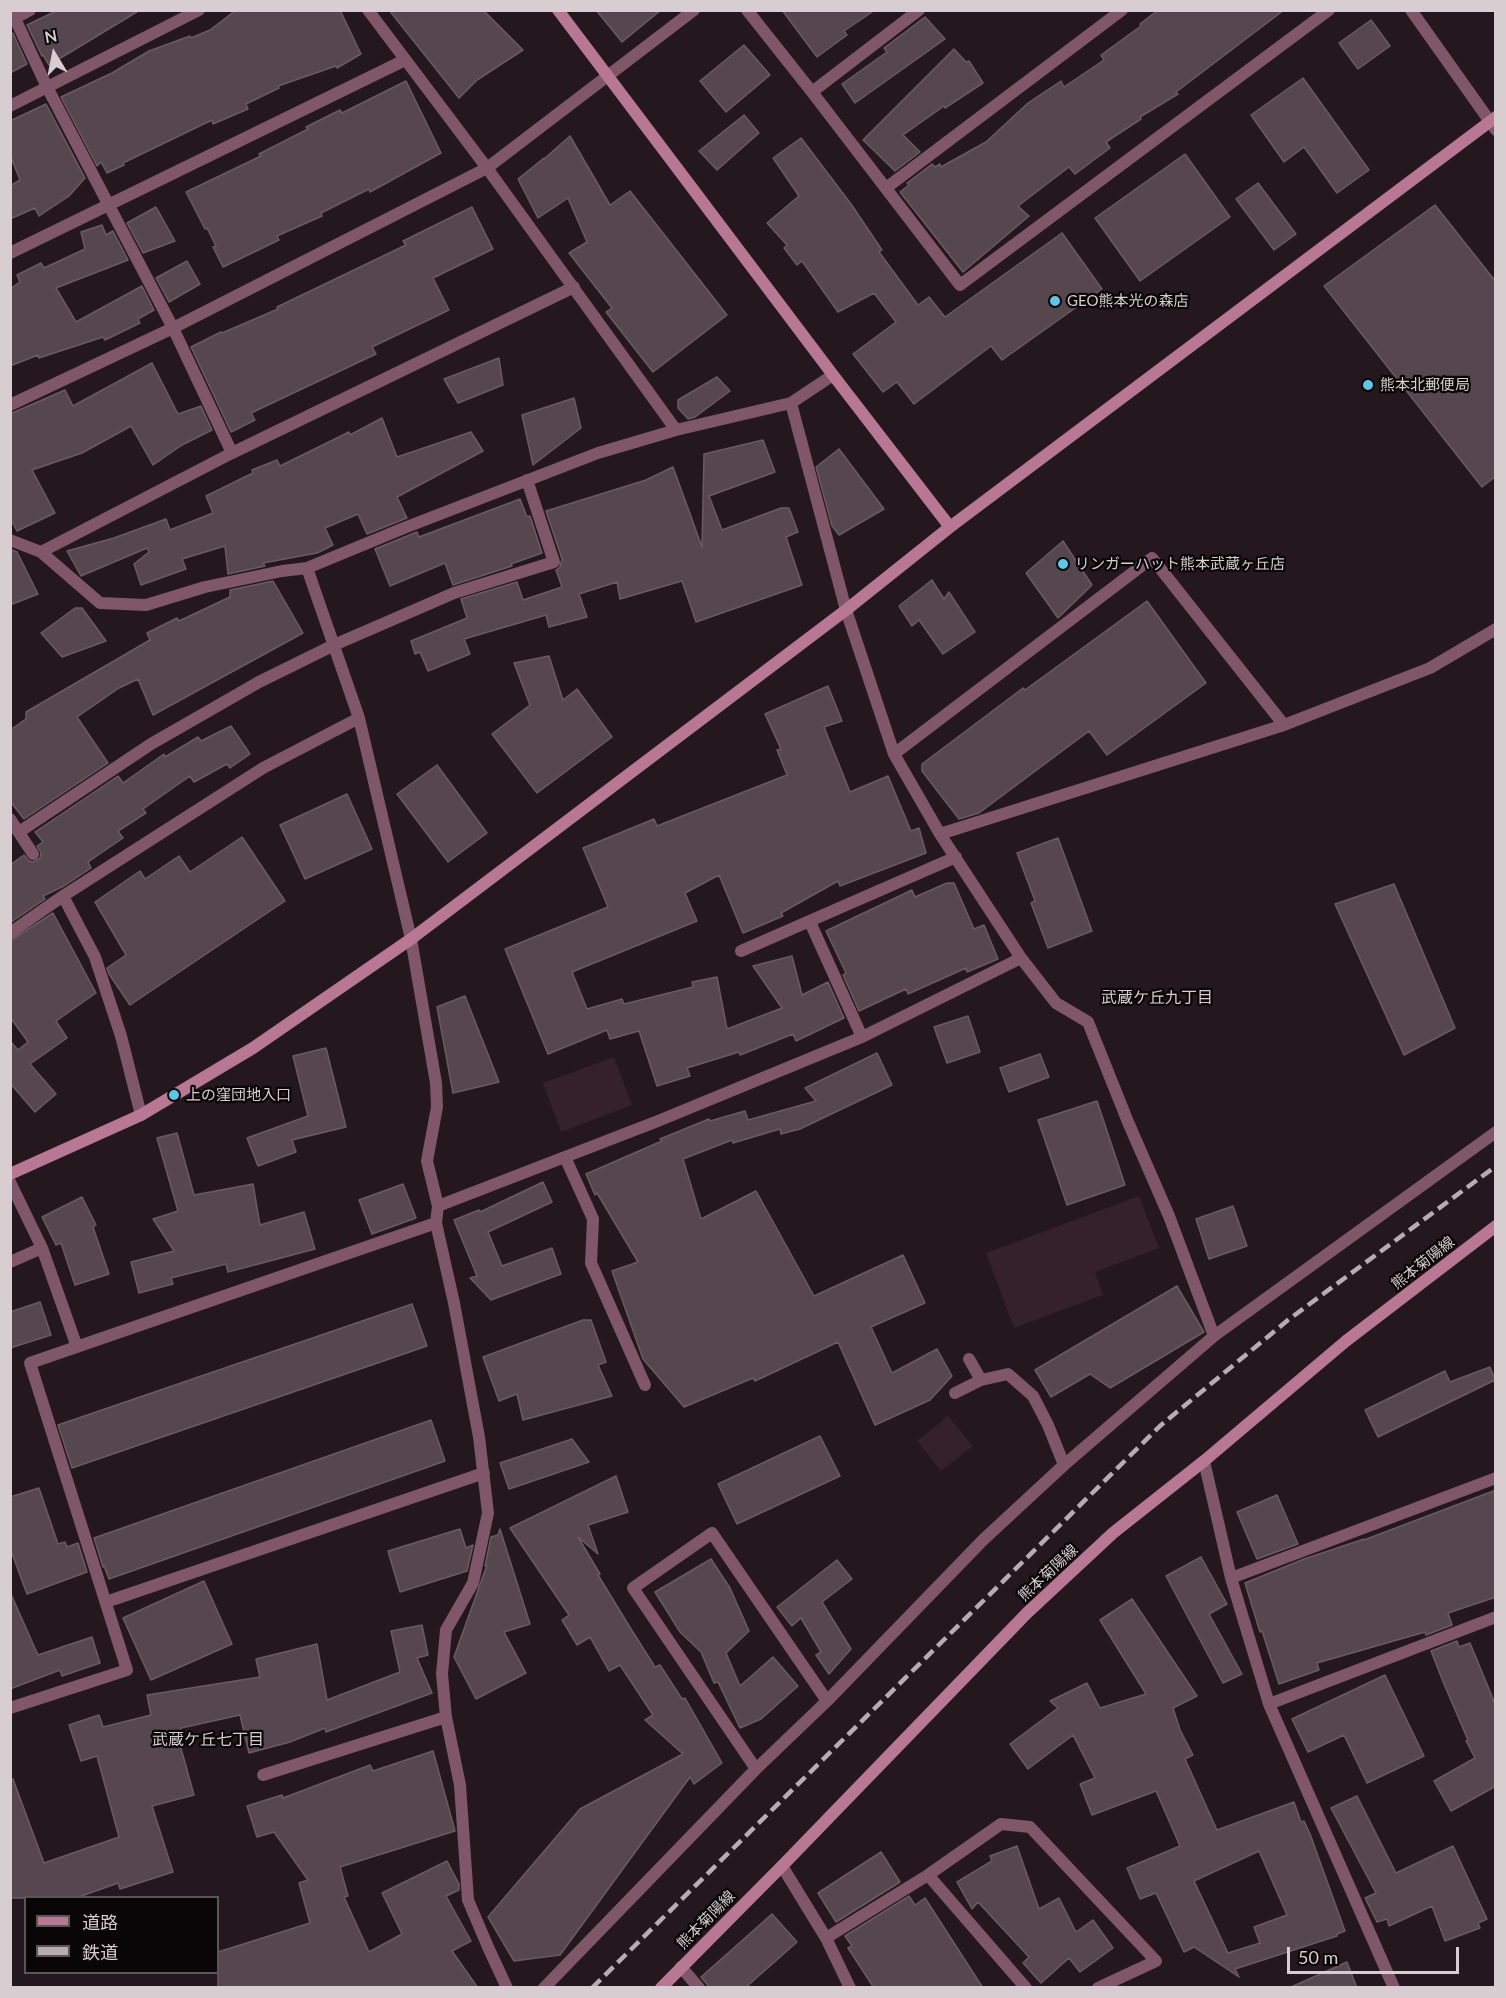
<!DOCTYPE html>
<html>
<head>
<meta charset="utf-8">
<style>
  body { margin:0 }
  #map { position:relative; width:1506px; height:1998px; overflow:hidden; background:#24171d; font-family:Lato,"Noto Sans JP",sans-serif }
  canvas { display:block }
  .frame { position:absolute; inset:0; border:12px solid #d8ced2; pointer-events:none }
  .legend { position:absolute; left:24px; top:1896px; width:195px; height:78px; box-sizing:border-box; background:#0a0507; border:2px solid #5c5558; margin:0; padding:8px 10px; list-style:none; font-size:18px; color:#d8ced2 }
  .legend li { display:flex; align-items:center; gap:12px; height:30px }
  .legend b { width:30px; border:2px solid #5c5558 }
  .north { position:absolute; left:24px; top:24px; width:60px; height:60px; -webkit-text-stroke:4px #0a0507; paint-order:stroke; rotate:350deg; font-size:16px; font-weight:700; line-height:24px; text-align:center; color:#d8ced2 }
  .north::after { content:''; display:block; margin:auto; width:21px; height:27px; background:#d8ced2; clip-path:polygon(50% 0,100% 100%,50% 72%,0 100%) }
  .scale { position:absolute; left:1287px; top:1947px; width:172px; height:27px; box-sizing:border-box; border:3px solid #d8ced2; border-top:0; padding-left:8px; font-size:18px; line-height:21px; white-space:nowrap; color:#d8ced2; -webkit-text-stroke:4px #0a0507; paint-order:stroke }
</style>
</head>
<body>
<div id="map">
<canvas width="1506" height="1998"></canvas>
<div class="frame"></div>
<ul class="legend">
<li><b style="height:8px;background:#b87894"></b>道路</li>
<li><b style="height:8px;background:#b7adb1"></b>鉄道</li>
</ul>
<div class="north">N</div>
<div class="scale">50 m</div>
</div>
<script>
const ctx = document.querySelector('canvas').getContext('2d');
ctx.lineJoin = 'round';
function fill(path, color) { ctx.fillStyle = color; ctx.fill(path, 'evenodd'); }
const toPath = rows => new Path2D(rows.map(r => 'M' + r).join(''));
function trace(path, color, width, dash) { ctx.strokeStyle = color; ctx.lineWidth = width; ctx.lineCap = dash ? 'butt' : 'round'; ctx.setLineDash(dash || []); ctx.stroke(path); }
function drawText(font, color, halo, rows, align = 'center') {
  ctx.font = font + ' Lato,"Noto Sans JP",sans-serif'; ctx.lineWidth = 4.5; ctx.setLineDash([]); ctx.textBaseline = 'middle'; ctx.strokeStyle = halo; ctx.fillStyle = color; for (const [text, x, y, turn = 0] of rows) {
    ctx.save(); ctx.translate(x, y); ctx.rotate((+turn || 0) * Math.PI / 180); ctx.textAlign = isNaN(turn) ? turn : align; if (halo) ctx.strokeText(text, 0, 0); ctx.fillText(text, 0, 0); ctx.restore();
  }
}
fill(toPath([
  [614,1057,632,1105,561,1132,543,1083],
  [1139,1196,1159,1248,1095,1272,1103,1295,1014,1328,986,1253],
  [948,1416,973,1446,941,1471,917,1441]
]), '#342129');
const building = toPath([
  [58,10,140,10,49,65,43,55,42,56,27,25,58,10],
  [236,10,340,10,361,54,337,68,336,66,278,86,279,88,246,104,248,109,213,124,212,120,123,163,124,165,107,173,101,162,97,166,61,97,112,73,149,51,190,36,191,38,210,30,236,10],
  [389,10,483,10,523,50,477,80,459,98,389,10],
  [596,10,661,10,622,42,596,10],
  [782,10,875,10,844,31,847,35,817,57,782,10],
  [1158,10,1284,10,1176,92,1178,94,1140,117,1141,119,1106,142,1110,148,1075,174,1069,167,1018,206,1029,216,963,272,900,192,909,185,907,183,932,164,935,167,940,164,941,167,986,142,1028,103,1061,81,1064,87,1104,60,1101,55,1141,26,1140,24,1158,10],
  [925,17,945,39,855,103,842,84,887,52,884,48,925,17],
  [1371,20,1390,46,1358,69,1339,43,1371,20],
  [13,33,27,64,10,73,10,34,13,33],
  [744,45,770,75,726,112,700,81,744,45],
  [954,49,966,62,969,61,983,83,945,108,944,106,903,135,920,152,895,171,863,140,954,49],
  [1303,78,1369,170,1337,193,1304,147,1284,162,1251,115,1303,78],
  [406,81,441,153,370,192,369,189,321,213,322,216,277,236,279,240,223,267,213,247,216,246,207,228,205,229,186,192,261,156,259,154,308,129,306,127,340,110,342,113,406,81],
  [46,104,85,178,69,196,39,216,35,208,10,219,10,186,20,180,10,155,10,121,46,104],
  [744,115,759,133,717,170,699,151,744,115],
  [570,136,610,205,630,191,727,315,653,372,606,312,612,308,569,253,587,242,568,198,538,218,518,179,544,158,544,159,570,136],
  [801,138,851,204,882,250,879,252,918,305,929,297,945,317,1062,233,1102,289,1002,360,991,346,914,404,897,382,883,392,853,354,896,322,874,293,838,312,802,261,797,265,784,248,787,245,767,223,799,196,773,158,801,138],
  [1185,154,1230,217,1140,281,1095,218,1185,154],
  [1258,183,1296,234,1274,250,1236,199,1258,183],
  [1435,205,1496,282,1496,476,1482,487,1324,286,1435,205],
  [156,207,175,241,143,253,127,223,156,207],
  [472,207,493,249,433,278,449,310,372,347,376,354,251,413,255,420,231,432,191,347,221,332,222,333,278,309,277,307,406,245,403,241,472,207],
  [102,225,106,235,113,231,128,260,56,288,76,322,142,286,154,310,138,319,140,323,105,340,103,337,39,358,38,355,10,366,10,289,20,282,17,275,41,263,44,268,85,249,81,232,102,225],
  [187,261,200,284,169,302,156,278,187,261],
  [499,358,503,385,458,403,444,379,499,358],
  [152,363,178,414,201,406,212,430,182,445,153,465,131,426,82,453,32,470,55,513,17,531,10,518,10,414,65,390,73,406,152,363],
  [717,377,730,391,695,417,688,419,678,408,678,400,717,377],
  [574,398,581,428,533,465,522,415,574,398],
  [382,418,397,457,471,432,483,451,397,497,407,518,367,534,358,514,325,528,333,545,317,553,263,563,265,566,228,574,225,546,182,559,186,569,141,585,134,564,149,552,147,548,81,576,67,551,114,538,166,519,170,530,213,513,206,496,253,473,252,470,277,460,280,466,349,432,350,435,382,418],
  [763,440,775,472,709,496,722,530,781,508,789,508,798,532,786,537,802,585,696,622,682,581,620,599,617,582,579,594,587,617,549,627,546,615,464,639,470,654,428,671,420,652,415,654,411,641,467,618,461,599,517,582,523,600,562,587,556,570,560,567,562,559,546,511,646,480,673,467,702,547,704,454,763,440],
  [839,449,884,509,839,535,832,526,816,467,839,449],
  [520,499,527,517,530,516,542,553,511,564,512,566,453,585,445,563,390,586,375,549,417,532,419,537,520,499],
  [1063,541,1092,585,1058,618,1026,573,1063,541],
  [10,549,17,552,38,594,10,605,10,549],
  [932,580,944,599,949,592,975,632,943,654,919,620,912,626,899,606,932,580],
  [273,581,303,633,153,715,138,679,119,688,77,717,108,763,24,819,10,801,10,730,26,719,26,712,150,640,147,633,177,618,179,621,230,597,230,590,273,581],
  [1147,601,1206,683,1107,755,1089,731,979,813,959,819,922,771,922,764,1023,688,1025,690,1147,601],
  [75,608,82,608,106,641,62,657,41,633,75,608],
  [549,656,563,700,577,689,612,737,537,793,492,734,530,705,514,663,549,656],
  [828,686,842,721,824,727,850,792,888,776,911,831,919,828,926,853,840,886,838,881,781,913,783,916,743,933,719,875,685,893,697,921,572,972,587,1009,622,999,624,1004,693,987,692,982,717,977,727,1029,782,1008,753,966,792,956,802,995,828,982,844,1018,796,1041,793,1034,740,1055,739,1052,687,1068,690,1076,657,1086,639,1031,610,1039,607,1030,548,1054,505,949,608,907,583,848,654,819,657,826,787,775,777,750,781,749,765,714,828,686],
  [231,726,250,754,230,768,227,764,194,782,190,776,143,809,146,813,118,831,123,838,88,862,91,868,64,886,43,896,45,899,10,923,10,865,24,855,29,861,33,862,40,858,41,853,37,846,43,842,35,832,118,776,123,783,164,754,165,757,198,737,201,741,231,726],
  [437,765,487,833,448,862,397,794,437,765],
  [347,794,372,849,305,879,280,825,347,794],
  [242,837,285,901,130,1005,109,974,107,968,126,955,95,902,140,871,145,879,179,856,190,872,242,837],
  [1058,838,1092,931,1048,948,1031,903,1035,901,1017,853,1058,838],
  [947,883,954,883,974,929,984,925,998,959,967,972,966,968,908,994,906,989,859,1011,843,975,846,973,826,931,912,890,915,897,947,883],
  [1394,884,1455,1028,1404,1055,1335,904,1394,884],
  [53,913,96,993,56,1021,67,1038,30,1064,56,1094,35,1112,10,1083,10,1041,18,1050,28,1042,10,1017,10,941,53,913],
  [465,996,499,1082,453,1093,437,1007,465,996],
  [968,1016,980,1052,947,1063,934,1027,968,1016],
  [326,1048,346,1127,292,1140,296,1152,258,1166,247,1138,308,1116,293,1056,326,1048],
  [877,1053,892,1085,800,1129,781,1134,780,1129,733,1143,732,1140,683,1159,701,1219,756,1191,814,1296,903,1255,925,1303,871,1327,892,1373,937,1349,952,1376,930,1400,875,1425,838,1342,755,1381,753,1378,684,1407,643,1359,612,1271,638,1262,597,1193,595,1195,586,1174,662,1141,660,1139,709,1119,710,1121,745,1111,748,1120,816,1101,805,1088,877,1053],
  [1040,1054,1049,1077,1009,1092,1000,1068,1040,1054],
  [1097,1101,1125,1185,1067,1205,1038,1120,1097,1101],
  [177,1133,194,1195,253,1184,260,1225,304,1212,315,1249,228,1272,226,1264,171,1278,173,1284,139,1293,131,1262,174,1251,153,1219,178,1211,157,1138,177,1133],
  [543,1182,552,1202,488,1232,502,1266,552,1248,561,1274,491,1300,470,1278,477,1276,454,1220,479,1210,480,1212,543,1182],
  [403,1184,416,1218,372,1234,359,1200,403,1184],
  [82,1197,96,1225,93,1227,109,1274,75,1285,61,1243,56,1245,42,1217,82,1197],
  [1233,1206,1247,1246,1209,1259,1196,1219,1233,1206],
  [1177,1286,1204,1332,1110,1388,1090,1374,1051,1397,1035,1370,1177,1286],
  [40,1302,51,1335,10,1348,10,1312,40,1302],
  [412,1304,427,1346,72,1468,58,1425,412,1304],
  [583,1320,591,1320,606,1362,598,1365,612,1396,523,1420,517,1394,499,1401,483,1357,583,1320],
  [1490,1367,1495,1380,1378,1437,1365,1410,1445,1371,1450,1382,1490,1367],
  [431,1420,445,1461,109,1579,104,1566,103,1567,94,1538,431,1420],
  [820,1436,840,1476,737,1524,718,1484,820,1436],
  [572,1439,589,1462,509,1489,500,1463,572,1439],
  [616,1476,628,1512,588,1525,598,1554,578,1537,600,1574,598,1575,631,1629,655,1667,660,1665,682,1699,685,1698,722,1763,694,1784,690,1777,560,1955,514,1961,488,1917,580,1809,683,1754,645,1720,653,1715,620,1665,609,1671,590,1637,577,1645,562,1620,569,1615,510,1528,616,1476],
  [39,1488,58,1544,65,1542,67,1547,78,1543,87,1572,27,1594,10,1548,10,1497,39,1488],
  [1496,1490,1496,1597,1448,1613,1452,1625,1426,1635,1425,1632,1317,1663,1319,1670,1279,1684,1262,1631,1260,1632,1245,1583,1304,1559,1364,1539,1364,1540,1496,1490],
  [1277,1495,1298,1544,1257,1559,1237,1512,1277,1495],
  [460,1529,466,1548,473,1545,467,1571,400,1592,388,1551,460,1529],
  [500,1529,530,1624,504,1632,526,1673,476,1699,454,1657,487,1565,485,1566,491,1537,498,1535,500,1529],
  [1201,1557,1227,1604,1209,1614,1242,1674,1223,1683,1166,1576,1201,1557],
  [711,1559,730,1588,749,1631,726,1653,740,1686,773,1657,798,1686,761,1719,740,1728,718,1682,714,1683,701,1652,680,1632,655,1592,711,1559],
  [837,1560,852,1579,822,1602,851,1649,829,1674,816,1655,821,1652,801,1618,792,1626,777,1607,837,1560],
  [204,1581,232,1644,151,1680,123,1618,204,1581],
  [10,1592,38,1655,92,1637,100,1663,62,1676,60,1670,10,1689,10,1592],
  [1132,1599,1197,1696,1173,1708,1180,1730,1193,1755,1185,1759,1217,1830,1294,1802,1301,1822,1304,1821,1310,1834,1345,1931,1337,1934,1337,1936,1235,1969,1239,1977,1194,1947,1184,1952,1156,1893,1140,1899,1127,1868,1180,1846,1156,1791,1092,1815,1080,1784,1095,1778,1073,1735,1028,1769,1010,1744,1058,1708,1050,1701,1087,1683,1100,1708,1146,1694,1100,1620,1132,1599],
  [1259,1851,1287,1915,1254,1927,1260,1943,1228,1953,1194,1881,1259,1851],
  [422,1625,428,1655,417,1658,432,1693,326,1732,325,1728,290,1742,249,1753,240,1715,181,1728,182,1733,177,1734,194,1795,152,1806,173,1872,120,1889,118,1883,76,1898,10,1898,10,1779,13,1779,44,1863,119,1837,97,1756,81,1761,69,1725,99,1715,103,1727,151,1715,147,1695,260,1677,256,1659,317,1644,327,1700,400,1672,391,1631,422,1625],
  [1457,1641,1459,1647,1470,1643,1496,1706,1496,1786,1451,1811,1434,1781,1475,1758,1466,1741,1468,1740,1444,1684,1431,1651,1457,1641],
  [1385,1675,1424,1756,1367,1783,1344,1735,1308,1752,1292,1719,1385,1675],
  [433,1751,455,1831,340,1867,348,1896,344,1897,369,1952,402,1934,382,1893,447,1861,459,1884,459,1890,446,1896,471,1941,452,1951,478,1988,218,1988,218,1952,310,1923,299,1883,308,1880,274,1832,257,1837,247,1806,282,1795,283,1798,370,1765,373,1771,433,1751],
  [1357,1796,1396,1873,1453,1846,1487,1919,1478,1923,1480,1928,1445,1941,1432,1906,1389,1926,1387,1919,1377,1922,1365,1898,1376,1893,1331,1808,1357,1796],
  [1017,1846,1039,1909,1059,1898,1076,1932,1093,1920,1113,1948,1080,1972,1069,1958,1041,1983,1023,1963,1029,1957,978,1902,972,1909,957,1882,992,1861,990,1856,1017,1846],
  [881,1852,900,1882,836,1922,818,1893,881,1852],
  [909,1896,915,1905,925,1898,983,1988,874,1988,848,1948,852,1946,845,1936,909,1896],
  [772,1914,797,1942,745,1988,710,1988,701,1977,772,1914],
  [1347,1962,1357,1988,1289,1988,1347,1962]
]);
fill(building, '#56464d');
trace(building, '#6b5b61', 1.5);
trace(toPath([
  [11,10,47,87,173,328,232,453],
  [368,10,487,168,676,430],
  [747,10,812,92,960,285,1329,10],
  [1411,10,1496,130],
  [10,21,30,10],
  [812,92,919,10],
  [10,106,199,10],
  [886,188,1122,10],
  [10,253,405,60],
  [791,403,846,610,894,754,940,834,1021,958,1056,1003,1088,1022,1128,1122,1169,1216,1214,1336],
  [10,405,173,328,487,168,694,10],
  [10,540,41,552,100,603,146,605,205,587,282,571,307,568,404,528,598,453,676,430,791,403,833,375],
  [41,552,232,453,574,287],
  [307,568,359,718,411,939,436,1083,437,1107,427,1161,438,1206,436,1223,454,1303,479,1437,488,1513,473,1583,446,1630,442,1674,446,1717,460,1785,468,1900,488,1947,507,1988],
  [894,754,1152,558,1284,725],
  [10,819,33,854],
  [19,832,151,744,259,682,334,645,454,593,554,562,527,480],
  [940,834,1284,725,1430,668,1496,629],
  [63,896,95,957,121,1036,141,1115],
  [810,922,862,1037],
  [10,933,63,896,263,768,359,718],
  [741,951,956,857],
  [565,1157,593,1219,591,1263,645,1385],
  [10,1182,42,1248,77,1347],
  [438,1206,658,1121,862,1037,1021,958],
  [10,1262,42,1248],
  [969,1359,981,1380],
  [955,1393,981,1380,1008,1374,1033,1396,1048,1425,1064,1465],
  [1204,1461,1231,1578,1269,1704,1394,1988],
  [1231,1578,1496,1478],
  [106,1602,484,1473],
  [1269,1704,1496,1617],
  [10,1708,127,1670,30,1363,436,1223],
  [756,1769,633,1588,712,1533,827,1701],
  [263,1775,446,1717],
  [782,1866,826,1938,850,1988],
  [928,1875,1026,1988],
  [826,1938,928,1875,1001,1824,1030,1827,1156,1961,1098,1988],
  [681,1967,699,1988],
  [544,1988,756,1769,827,1701,983,1540,1064,1465,1214,1336,1496,1132]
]), '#7f5768', 12);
trace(toPath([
  [558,10,833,375,950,527],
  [10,1174,141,1115,253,1048,411,939,846,610,950,527,1496,117],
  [661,1988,782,1866,1027,1613,1113,1533,1204,1461,1346,1341,1496,1226]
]), '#b87894', 12);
trace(toPath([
  [592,1988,1160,1426,1288,1320,1496,1166]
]), '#b7adb1', 4.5, [12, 6]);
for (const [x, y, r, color] of [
  [1055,301,6,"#5cc7e7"],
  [1368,385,6,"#5cc7e7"],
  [1063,564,6,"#5cc7e7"],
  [174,1095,6,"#5cc7e7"]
]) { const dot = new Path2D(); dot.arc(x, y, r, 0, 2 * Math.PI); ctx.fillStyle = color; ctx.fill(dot); trace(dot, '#0a0507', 2); }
drawText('15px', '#d8ced2', '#0a0507', [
  ["GEO熊本光の森店",1067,301],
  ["熊本北郵便局",1380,385],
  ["リンガーハット熊本武蔵ヶ丘店",1075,564],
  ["上の窪団地入口",186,1095]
], 'left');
drawText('15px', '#d8ced2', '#0a0507', [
  ["熊本菊陽線",1423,1263,-38],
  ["熊本菊陽線",1048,1573,-43],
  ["熊本菊陽線",706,1920,-45]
]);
drawText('16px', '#d8ced2', '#0a0507', [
  ["武蔵ケ丘九丁目",1157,998],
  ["武蔵ケ丘七丁目",208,1740]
]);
</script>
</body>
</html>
